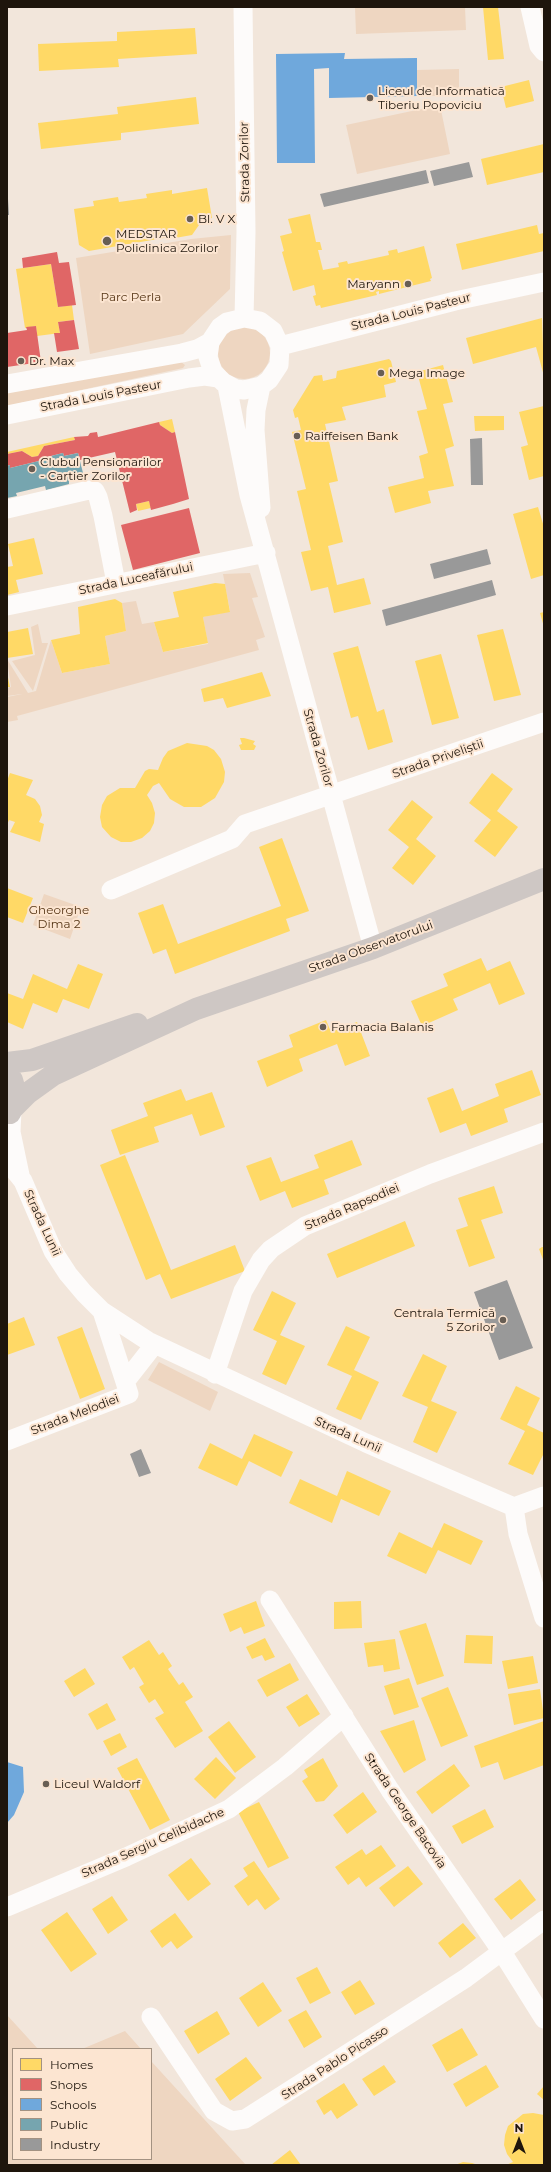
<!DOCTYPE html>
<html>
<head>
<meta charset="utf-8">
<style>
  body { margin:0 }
  #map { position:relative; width:551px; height:2172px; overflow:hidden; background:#f2e6db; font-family:Montserrat,sans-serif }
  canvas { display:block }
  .frame { position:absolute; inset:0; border:8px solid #1e150c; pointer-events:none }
  .legend { position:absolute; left:12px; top:2048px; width:140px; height:112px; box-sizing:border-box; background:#fce5d1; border:1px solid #a39282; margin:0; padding:5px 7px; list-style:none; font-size:12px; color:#1e150c }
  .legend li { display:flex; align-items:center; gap:8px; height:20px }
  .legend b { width:20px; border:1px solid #a39282 }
  .north { position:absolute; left:499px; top:2120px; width:40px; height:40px; -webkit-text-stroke:3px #fce5d1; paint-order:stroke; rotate:0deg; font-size:11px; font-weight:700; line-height:16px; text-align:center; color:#1e150c }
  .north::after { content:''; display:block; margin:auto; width:14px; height:18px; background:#1e150c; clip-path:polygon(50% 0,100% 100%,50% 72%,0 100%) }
</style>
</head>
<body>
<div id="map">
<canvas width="551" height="2172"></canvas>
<div class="frame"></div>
<ul class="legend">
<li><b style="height:11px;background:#ffd966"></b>Homes</li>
<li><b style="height:11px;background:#e06666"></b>Shops</li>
<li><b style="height:11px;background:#6fa8dc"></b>Schools</li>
<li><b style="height:11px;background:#76a5af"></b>Public</li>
<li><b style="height:11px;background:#999"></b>Industry</li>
</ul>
<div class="north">N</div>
</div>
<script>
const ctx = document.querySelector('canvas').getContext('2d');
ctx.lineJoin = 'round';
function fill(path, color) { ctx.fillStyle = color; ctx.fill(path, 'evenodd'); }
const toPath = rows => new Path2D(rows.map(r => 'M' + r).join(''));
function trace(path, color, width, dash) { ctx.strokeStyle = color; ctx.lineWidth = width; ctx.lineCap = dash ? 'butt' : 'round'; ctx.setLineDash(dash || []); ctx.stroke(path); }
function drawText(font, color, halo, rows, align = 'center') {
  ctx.font = font + ' Montserrat,sans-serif'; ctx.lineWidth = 4; ctx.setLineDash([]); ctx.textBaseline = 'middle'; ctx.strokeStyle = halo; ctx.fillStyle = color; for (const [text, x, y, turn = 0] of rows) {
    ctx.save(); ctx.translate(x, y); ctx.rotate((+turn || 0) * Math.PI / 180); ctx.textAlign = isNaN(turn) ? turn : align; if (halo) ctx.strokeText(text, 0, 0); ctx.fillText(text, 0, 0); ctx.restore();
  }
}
fill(toPath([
  [355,7,465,7,466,30,356,34],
  [459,69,459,96,417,96,417,70],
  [440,105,450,154,357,174,346,125],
  [231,235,230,289,183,334,90,354,76,258,191,239],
  '218 353a26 26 0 1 1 52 0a26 26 0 1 1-52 0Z',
  [181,362,185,365,183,368,7,406,7,391],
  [250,573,258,597,252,598,265,637,256,640,259,650,17,716,18,720,7,722,7,697,22,694,7,696,7,688,11,687,7,659,28,693,36,691,51,640,62,673,110,664,105,636,126,631,122,603,136,601,142,624,154,622,163,652,208,644,203,617,230,611,223,574],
  [38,624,42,643,48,643,33,691,12,661,35,655,31,627],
  [44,894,81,907,70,939,33,925],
  [159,1362,218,1392,210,1411,148,1380],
  [7,2015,38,2049,13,2049,13,2159,151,2159,151,2061,246,2165,7,2165],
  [125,2031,141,2049,82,2049]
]), '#eed6c1');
fill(toPath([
  [483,7,498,7,504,59,488,60],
  [195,28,197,54,118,59,119,67,39,71,38,44,117,41,117,32],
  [529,80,534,101,506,108,501,87],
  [196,97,199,124,121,133,121,140,41,149,38,123,118,114,117,107],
  [544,144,544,172,487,185,481,159],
  [207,188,212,218,197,221,199,225,192,235,175,238,175,236,89,251,79,245,74,209,94,206,93,201,118,197,119,202,147,198,146,194,172,190,172,194],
  [310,214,316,242,320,242,322,250,318,250,323,270,339,267,338,263,347,261,348,264,389,255,388,251,397,249,398,253,424,246,432,278,430,279,431,281,379,294,379,291,376,292,377,295,321,308,320,305,316,306,313,296,316,295,314,285,293,291,282,252,284,251,280,236,292,233,288,219],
  [537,225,539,234,544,233,544,251,462,270,456,244],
  [51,264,58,307,72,305,74,320,58,322,60,333,37,336,36,326,25,328,16,269],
  [542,318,544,376,536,347,473,364,466,338],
  [389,359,391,361,396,382,384,385,386,397,342,407,346,420,325,424,338,481,329,483,343,542,328,546,337,585,364,578,371,604,334,613,328,587,311,591,301,552,311,550,297,491,306,489,292,432,301,430,298,417,295,418,293,410,314,376,322,375,323,381,336,378,337,371],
  [443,365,453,402,443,404,454,446,445,449,454,486,428,491,431,503,395,513,388,487,424,478,419,456,428,453,417,411,427,409,417,372],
  [544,406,544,476,529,480,521,447,528,445,519,412],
  [474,416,504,416,504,430,475,431],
  [172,419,175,432,172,433,160,425,159,422],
  [74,437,75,440,44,446,38,456,32,457,22,451,7,454,7,452],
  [149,501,151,508,138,511,136,504],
  [538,507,544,527,544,575,531,579,513,514],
  [34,538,43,574,16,580,19,592,7,595,7,567,13,566,8,544],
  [215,583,225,584,230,612,203,617,208,643,163,652,154,622,179,617,173,592],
  [115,599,122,603,126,631,105,636,110,664,62,673,51,640,80,634,78,607],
  [544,612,544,627,540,613],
  [28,628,33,654,7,658,7,632],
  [503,629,521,695,494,701,477,635],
  [358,646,377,712,384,709,393,742,368,750,358,716,351,718,333,653],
  [441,654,459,718,432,725,415,661],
  [262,672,271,696,227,708,223,698,204,702,201,689],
  [7,673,10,687,7,687],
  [240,738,244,738,255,741,253,744,256,746,254,750,241,750,239,745,242,744],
  [187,743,207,746,214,750,221,759,225,772,224,782,215,798,201,807,184,807,170,799,159,783,153,786,147,795,152,803,155,813,154,823,150,831,142,838,131,842,121,842,111,837,102,827,100,817,102,805,107,796,120,788,135,788,145,771,149,769,158,770,163,758,168,751],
  [10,773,33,780,26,795,35,799,40,806,42,815,39,822,44,824,40,842,10,832,15,822,9,820,7,825,7,781],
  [492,773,513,789,497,811,518,827,495,857,474,841,491,820,469,803],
  [412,800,433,817,416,839,436,856,413,885,392,868,409,847,388,830],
  [282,838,309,911,286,919,290,931,175,974,166,949,153,954,138,913,163,904,178,944,281,906,259,847],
  [7,888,33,898,23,923,7,917],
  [481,958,487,971,510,961,525,994,499,1005,490,983,453,999,458,1010,422,1026,411,1001,448,986,443,974],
  [78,964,103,974,89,1009,63,999,57,1013,33,1003,23,1029,7,1022,7,993,23,999,33,974,67,989],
  [326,1020,331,1032,357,1022,370,1056,345,1066,337,1044,299,1059,303,1071,267,1087,257,1061,293,1047,289,1035],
  [532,1070,541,1095,504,1109,508,1122,471,1136,466,1123,440,1133,427,1098,453,1088,462,1111,499,1096,495,1084],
  [181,1089,186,1101,212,1092,225,1127,200,1136,192,1114,154,1127,159,1142,120,1155,111,1130,148,1116,143,1103],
  [352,1140,362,1165,324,1180,329,1194,292,1208,285,1191,260,1201,246,1166,271,1157,281,1182,319,1168,314,1155],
  [125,1155,171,1270,235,1245,245,1271,171,1299,160,1274,146,1280,100,1165],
  [494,1186,503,1213,481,1220,495,1258,469,1267,456,1230,468,1226,458,1198],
  [405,1221,415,1246,337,1278,327,1254],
  [542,1247,544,1247,544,1262,539,1249],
  [272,1291,296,1303,280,1335,305,1346,286,1385,262,1374,277,1341,253,1330],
  [24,1317,35,1345,7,1355,7,1324],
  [346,1326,370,1337,354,1370,379,1382,361,1420,336,1409,352,1376,327,1365],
  [82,1327,105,1389,80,1399,57,1337],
  [423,1354,447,1366,431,1401,457,1412,437,1453,413,1442,428,1407,402,1396],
  [516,1386,540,1398,527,1425,544,1433,544,1453,533,1475,508,1464,525,1431,500,1419],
  [254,1434,293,1452,281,1477,249,1461,237,1486,198,1468,210,1443,242,1459],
  [347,1471,391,1491,379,1516,341,1499,332,1523,289,1503,300,1479,337,1496],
  [444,1523,483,1541,471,1565,438,1550,426,1574,387,1556,399,1532,432,1548],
  [256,1601,265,1626,244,1634,241,1627,230,1632,223,1614],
  [361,1601,362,1628,334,1629,334,1602],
  [426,1623,444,1676,417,1685,399,1631],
  [466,1635,493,1636,492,1664,464,1663],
  [265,1638,275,1657,265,1661,262,1655,252,1659,246,1647],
  [395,1639,400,1669,384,1672,383,1665,368,1667,364,1643],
  [149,1640,159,1655,163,1652,172,1666,168,1669,179,1685,183,1682,193,1697,185,1702,203,1731,175,1748,155,1718,164,1713,155,1699,149,1703,139,1687,144,1684,134,1667,130,1670,122,1657],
  [533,1656,538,1683,508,1689,502,1661],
  [290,1663,299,1680,267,1697,257,1680],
  [85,1668,95,1684,74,1697,64,1681],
  [409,1678,419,1707,394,1715,384,1686],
  [448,1687,468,1736,441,1747,421,1698],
  [540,1689,544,1718,514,1725,508,1694],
  [307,1694,320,1714,299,1727,286,1707],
  [107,1703,116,1720,97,1730,88,1714],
  [414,1720,426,1760,404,1773,380,1731],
  [229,1721,256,1757,235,1773,208,1737],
  [544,1721,544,1765,504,1780,498,1762,481,1768,474,1746],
  [120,1733,127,1747,111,1756,103,1741],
  [216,1757,236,1778,215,1799,194,1779],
  [137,1758,170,1820,150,1830,117,1768],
  [323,1758,338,1786,324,1801,316,1802,302,1781,308,1777,304,1770],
  [454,1764,470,1786,432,1814,416,1792],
  [363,1792,377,1812,347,1834,333,1815],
  [259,1802,289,1858,268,1868,238,1812],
  [485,1809,494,1827,462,1844,452,1826],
  [381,1845,396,1866,366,1887,359,1877,348,1885,335,1867,362,1849,366,1855],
  [191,1858,211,1884,188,1901,168,1875],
  [254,1861,280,1899,265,1910,257,1899,248,1906,234,1886,248,1876,243,1868],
  [408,1866,423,1884,394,1907,379,1888],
  [520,1879,536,1900,511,1920,494,1899],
  [112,1896,128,1920,108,1934,92,1909],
  [67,1912,97,1954,71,1972,41,1930],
  [175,1913,193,1937,177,1949,171,1941,162,1948,150,1931],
  [463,1923,476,1938,450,1958,438,1943],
  [317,1967,331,1993,310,2004,296,1978],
  [360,1980,375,2004,355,2015,341,1992],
  [263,1982,282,2011,258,2027,239,1998],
  [306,2010,322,2037,304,2048,288,2020],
  [217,2011,230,2034,198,2054,184,2031],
  [462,2028,478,2055,447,2072,432,2045],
  [246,2057,262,2078,230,2101,215,2079],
  [384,2065,396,2082,374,2096,362,2079],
  [486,2065,499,2087,466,2107,453,2084],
  [344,2083,358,2105,337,2119,331,2110,324,2115,316,2101],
  [544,2086,544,2100,537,2094],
  [533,2113,544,2115,544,2165,506,2165,513,2162,507,2154,504,2145,505,2135,508,2126,523,2114],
  [290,2150,301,2165,271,2165],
  [463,2162,472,2163,478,2165,455,2165]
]), '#ffd966');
fill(toPath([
  [57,252,59,263,69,262,76,305,58,307,51,264,23,268,22,258],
  [74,320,79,349,57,352,54,333,60,333,58,322],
  [36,326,41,362,7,367,7,333,27,330,26,327],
  [159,422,160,425,172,433,175,432,189,499,173,504,151,510,149,501,136,504,137,510,130,513,115,452,80,460,78,453,64,456,63,453,39,459,39,461,10,468,10,465,7,466,7,454,22,451,32,457,38,456,44,446,75,440,74,437,88,436,90,433,97,432,98,437],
  [189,508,200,553,133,570,121,525]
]), '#e06666');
fill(toPath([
  [345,53,344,59,417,58,417,96,329,98,329,68,314,69,315,163,277,163,276,54],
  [7,1762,23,1767,24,1792,14,1815,7,1823]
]), '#6fa8dc');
fill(toPath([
  [63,453,64,456,78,453,84,477,69,481,69,484,46,490,45,486,16,493,17,496,7,498,7,466,10,465,10,468,39,461,39,459]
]), '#76a5af');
fill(toPath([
  [469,162,473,177,434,186,430,171],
  [426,170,429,183,324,207,320,194],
  [7,199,8,199,9,215,7,215],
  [482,438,483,485,471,485,470,439],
  [487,549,491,564,434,579,430,564],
  [492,580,496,595,386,626,382,610],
  [507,1280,533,1348,499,1360,474,1292],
  [141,1449,151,1473,139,1477,130,1454]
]), '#999');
trace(toPath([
  [243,7,246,232,244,318],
  [530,7,539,46,544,52],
  [280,346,455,301,544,282],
  [7,384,182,353,197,349,210,342],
  [227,386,249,495,373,948],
  [261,386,244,390,236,389,223,382,213,372,208,357,210,342,220,327,227,322,244,318,260,321,273,331,280,346,279,365,269,380,261,386,256,410,255,430,261,508],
  [7,415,189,378,205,376,218,378],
  [7,509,89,490,95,491,98,497,103,516,116,583],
  [7,606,266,553],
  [111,890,232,839,245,824,544,722],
  [12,1110,11,1132,20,1175],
  [7,1161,23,1181,53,1251,68,1274,84,1293,102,1311,148,1341,366,1443,514,1507,544,1496],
  [215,1374,243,1291,261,1260,271,1249,305,1226,430,1174,544,1132],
  [125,1382,154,1345],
  [7,1441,129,1394,102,1311],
  [514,1507,518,1534,544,1618],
  [270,1600,390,1790,502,1952,544,2019],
  [7,1907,126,1857,229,1809,285,1767,344,1716],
  [151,2017,214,2111,232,2121,245,2119,466,1978,544,1920]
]), '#fdfbfa', 19);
trace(toPath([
  [7,1063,32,1060,137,1024],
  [7,1072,12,1080,16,1094,15,1101,10,1113],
  [13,1108,28,1093,53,1075,196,1009,373,948,544,879]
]), '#cec7c4', 22);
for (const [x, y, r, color] of [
  [370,98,4,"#685e54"],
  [190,219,4,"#685e54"],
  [107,241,5,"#685e54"],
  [408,284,4,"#685e54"],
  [21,361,4,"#685e54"],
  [381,373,4,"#685e54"],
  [297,436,4,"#685e54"],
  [32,469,4,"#685e54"],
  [323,1027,4,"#685e54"],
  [503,1320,4,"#685e54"],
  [46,1784,4,"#685e54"]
]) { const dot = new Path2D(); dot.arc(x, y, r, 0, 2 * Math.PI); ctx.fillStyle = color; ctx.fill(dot); trace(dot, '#fce5d1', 1.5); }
drawText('12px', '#1e150c', '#fce5d1', [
  ["Liceul de Informatică",378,91],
  ["Tiberiu Popoviciu",378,105],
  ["Bl. V X",198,219],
  ["MEDSTAR",116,234],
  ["Policlinica Zorilor",116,248],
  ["Maryann",400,284,"right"],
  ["Dr. Max",29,361],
  ["Mega Image",389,373],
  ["Raiffeisen Bank",305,436],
  ["Clubul Pensionarilor",40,462],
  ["- Cartier Zorilor",40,476],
  ["Farmacia Balanis",331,1027],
  ["Centrala Termică",495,1313,"right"],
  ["5 Zorilor",495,1327,"right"],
  ["Liceul Waldorf",54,1784]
], 'left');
drawText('12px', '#1e150c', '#fce5d1', [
  ["Strada Zorilor",245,162,-91],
  ["Strada Louis Pasteur",411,312,-14],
  ["Strada Louis Pasteur",101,396,-11],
  ["Strada Luceafărului",136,579,-12],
  ["Strada Zorilor",318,748,74],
  ["Strada Priveliștii",438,759,-19],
  ["Strada Observatorului",371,947,-20],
  ["Strada Rapsodiei",352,1207,-23],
  ["Strada Lunii",42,1223,65],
  ["Strada Melodiei",75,1415,-21],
  ["Strada Lunii",348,1435,24],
  ["Strada George Bacovia",405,1811,56],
  ["Strada Sergiu Celibidache",153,1843,-24],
  ["Strada Pablo Picasso",335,2063,-33]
]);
drawText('12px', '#573717', '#fce5d1', [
  ["Parc Perla",131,297],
  ["Gheorghe",59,910],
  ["Dima 2",59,924]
]);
</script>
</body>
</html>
